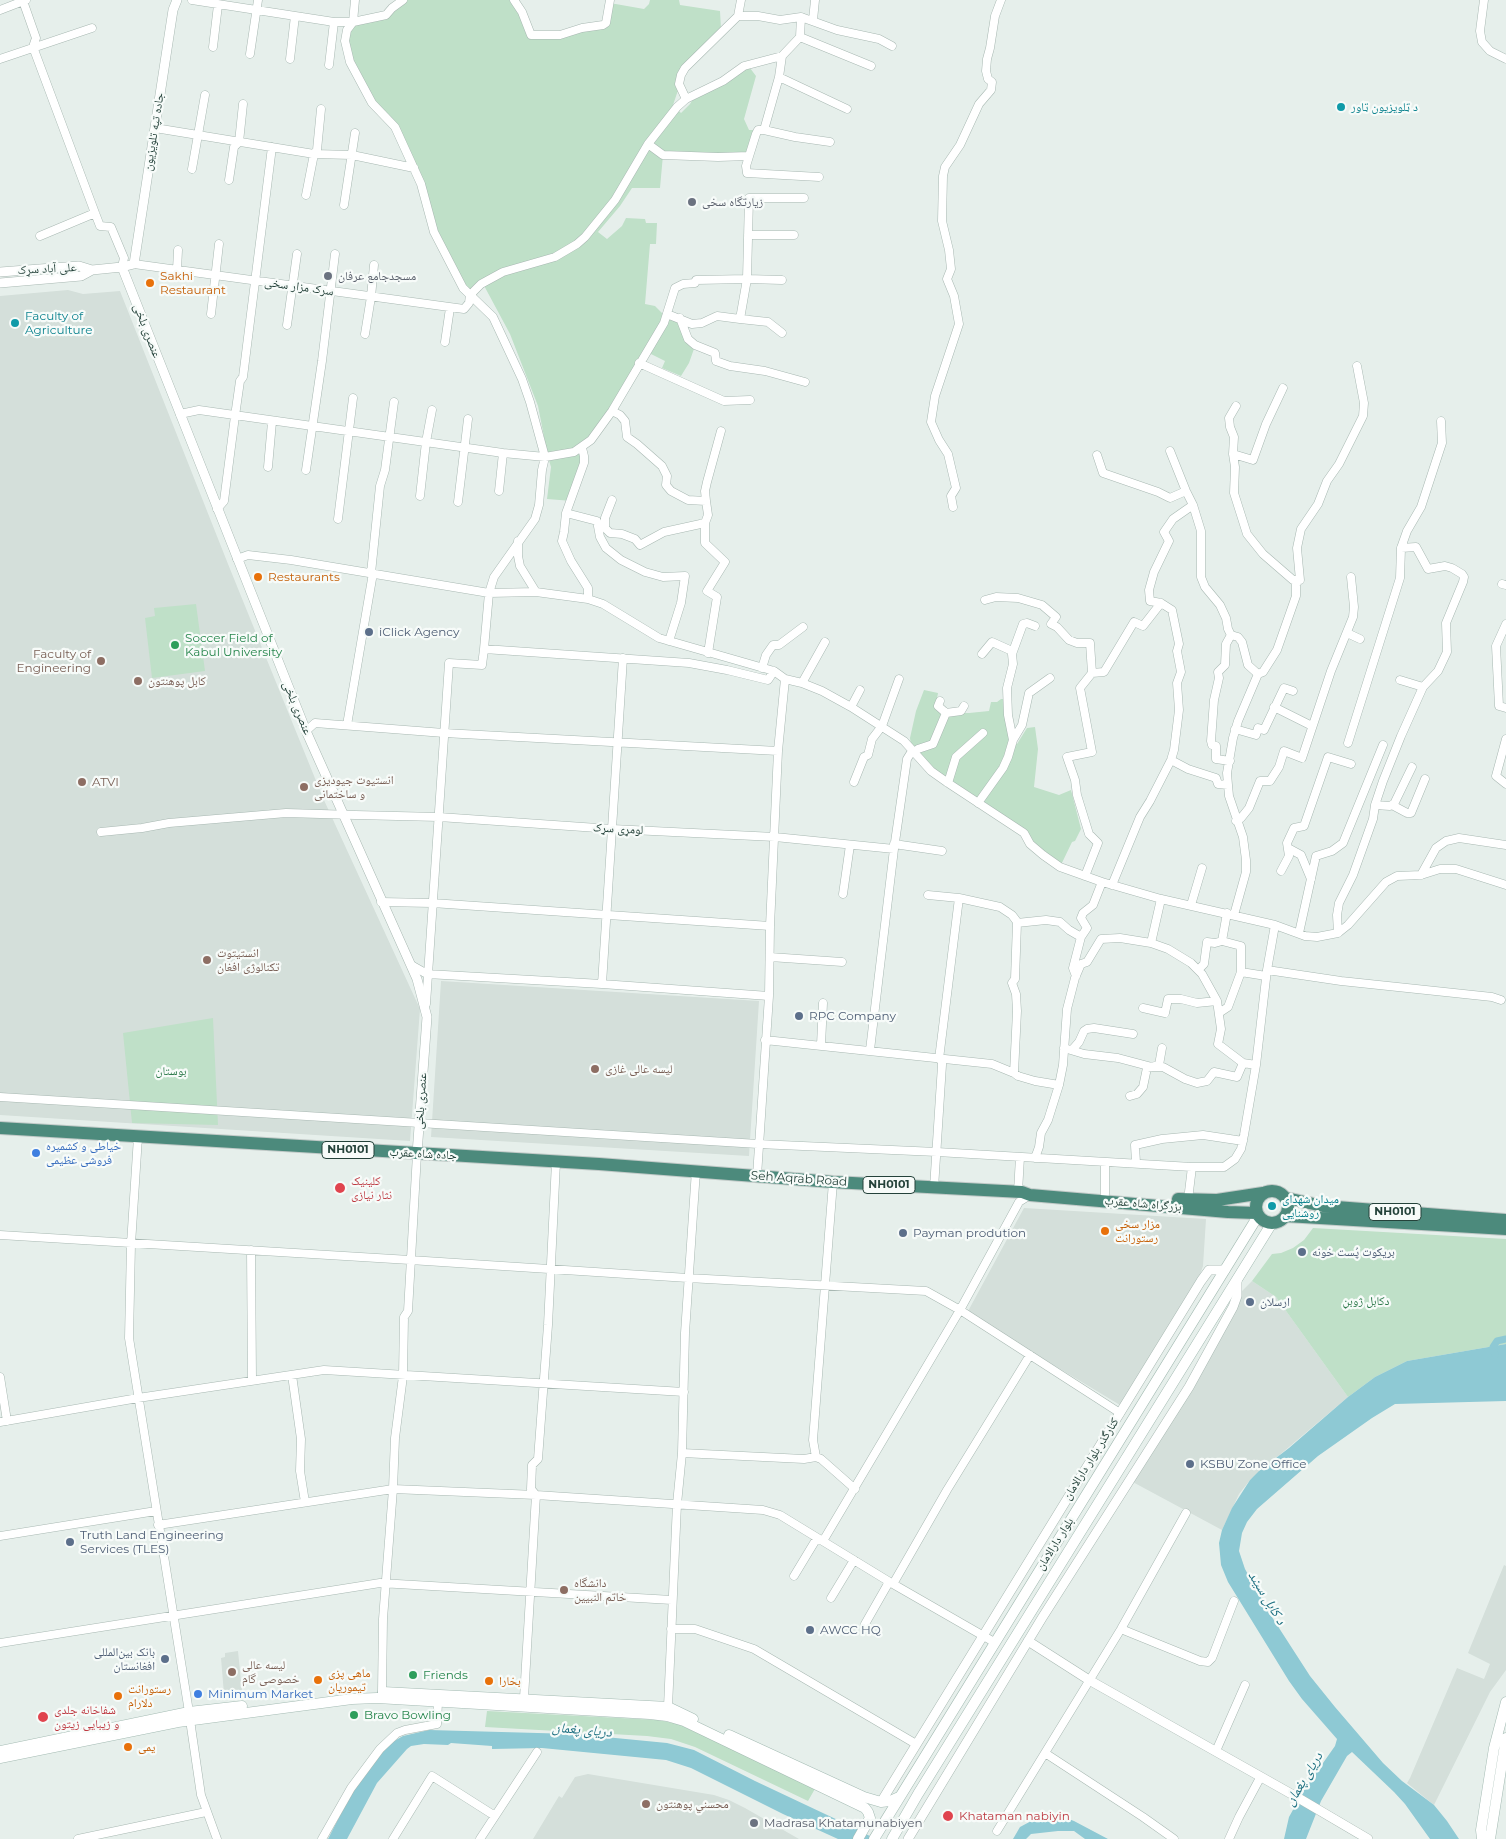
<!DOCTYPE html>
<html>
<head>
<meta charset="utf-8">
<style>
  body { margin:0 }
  canvas { display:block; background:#e6efeb }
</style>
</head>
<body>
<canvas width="1506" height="1839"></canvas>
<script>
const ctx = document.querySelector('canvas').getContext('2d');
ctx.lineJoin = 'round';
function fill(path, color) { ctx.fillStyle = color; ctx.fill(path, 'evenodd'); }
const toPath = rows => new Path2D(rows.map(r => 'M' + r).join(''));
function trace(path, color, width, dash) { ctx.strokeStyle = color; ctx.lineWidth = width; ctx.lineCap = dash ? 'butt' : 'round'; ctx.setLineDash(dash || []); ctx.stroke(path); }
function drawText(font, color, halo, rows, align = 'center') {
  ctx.font = font + ' Montserrat,"Noto Naskh Arabic",sans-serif'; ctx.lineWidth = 4.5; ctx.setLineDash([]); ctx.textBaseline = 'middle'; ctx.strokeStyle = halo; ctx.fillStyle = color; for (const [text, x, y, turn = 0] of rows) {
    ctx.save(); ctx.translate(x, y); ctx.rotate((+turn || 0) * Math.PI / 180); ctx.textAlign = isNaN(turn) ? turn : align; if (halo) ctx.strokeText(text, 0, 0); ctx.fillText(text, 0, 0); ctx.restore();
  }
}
fill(toPath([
  [68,290,83,294,120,291,228,564,323,798,420,1009,410,1141,0,1115,0,296],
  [441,981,759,1001,749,1156,431,1137],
  [1024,1208,1206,1219,1203,1266,1197,1283,1120,1405,967,1313],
  [1252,1281,1276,1297,1348,1397,1250,1480,1239,1494,1222,1530,1129,1480,1189,1387,1237,1296],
  [1504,1565,1506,1566,1506,1670,1490,1692,1434,1805,1407,1783,1410,1778,1457,1668,1484,1679,1490,1664,1468,1653],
  [238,1651,242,1691,224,1694,221,1658,225,1657,225,1653],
  [588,1774,714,1795,729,1800,745,1808,799,1839,533,1839,559,1796,562,1798,575,1777]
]), '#d4dfda');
fill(toPath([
  [403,0,514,0,531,35,560,35,603,25,610,3,644,9,649,4,650,0,679,0,680,5,720,11,721,29,687,64,673,105,681,113,690,104,698,91,747,64,756,76,744,119,749,130,758,130,749,156,663,155,660,188,632,188,620,206,598,232,607,239,622,226,626,218,645,219,646,223,657,223,656,244,650,244,645,304,655,306,662,313,682,319,695,346,689,363,681,376,662,368,665,361,647,352,593,438,578,447,582,459,572,501,547,499,551,467,548,457,538,406,510,334,481,280,473,286,470,295,434,232,405,149,350,62,347,30,353,22,386,15],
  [196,604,205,671,152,678,145,618,155,616,154,608],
  [924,690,938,693,936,704,952,713,969,713,989,711,991,702,997,702,1001,699,1007,699,1010,743,1017,744,1027,728,1035,727,1038,749,1034,787,1059,795,1071,790,1081,829,1075,841,1072,842,1060,867,1043,855,1027,836,967,797,912,751,910,738,916,711],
  [213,1018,218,1125,132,1123,123,1033],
  [1313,1228,1506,1239,1506,1344,1407,1361,1375,1377,1348,1397,1276,1297,1252,1281,1272,1254,1281,1253,1293,1248,1304,1240],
  [487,1711,658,1720,678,1724,816,1787,808,1801,695,1747,671,1739,647,1736,485,1727]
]), '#bfe0c8');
fill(toPath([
  [1506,1344,1506,1401,1395,1404,1372,1418,1318,1456,1257,1509,1247,1522,1242,1533,1239,1551,1245,1569,1270,1614,1310,1676,1335,1707,1383,1763,1402,1781,1434,1805,1447,1821,1459,1839,1430,1839,1405,1804,1394,1792,1352,1752,1347,1756,1321,1801,1306,1839,1284,1839,1289,1817,1304,1790,1335,1746,1337,1739,1302,1699,1289,1681,1228,1582,1221,1565,1219,1543,1222,1530,1232,1508,1250,1480,1259,1471,1289,1448,1348,1397,1375,1377,1407,1361],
  [429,1730,574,1734,667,1743,694,1750,755,1781,859,1830,875,1839,838,1839,783,1814,691,1768,666,1760,542,1748,492,1749,492,1746,451,1743,448,1745,424,1744,411,1746,407,1749,377,1783,347,1839,328,1839,357,1782,375,1760,389,1744,403,1736],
  [1063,1817,1074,1821,1108,1839,1085,1839,1074,1831,1058,1831,1031,1834,1026,1839,1013,1839,1020,1827,1035,1819]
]), '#8ec9d4');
trace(toPath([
  [1495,1355,1493,1347,1497,1341,1506,1339]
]), '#8ec9d4', 7);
const minor = toPath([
  [192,0,334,22,353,22],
  [403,0,392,8,386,15,353,22,347,30,345,41,350,62,372,103,395,127,421,184,434,232,463,288,493,317,522,379,530,402,545,457,542,470,539,505,535,519,494,577,489,593,484,649],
  [514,0,522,12,531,35,560,35,582,28,603,25,606,23,610,0],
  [1484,0,1480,31,1482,42,1490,51,1506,59],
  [23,1,36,38,33,47,95,213,100,226,111,227,124,258,122,267],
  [0,10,26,0],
  [738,16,741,0],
  [801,17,800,37,782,56,779,77,764,130,758,130,756,134,746,166,747,173,819,177],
  [813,20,815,0],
  [353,22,355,0],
  [800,37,871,66],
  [213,47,218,5],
  [250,54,258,0],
  [0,59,92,28],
  [290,59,295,16],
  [329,65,334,22],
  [779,77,847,109],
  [686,99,679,84,681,75,685,68,738,16,758,16,780,20,801,17,837,30,879,39,892,46],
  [155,128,314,154,352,155,414,168],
  [764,130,795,137,830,142],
  [648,144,663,155,718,157,749,156],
  [192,169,205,95],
  [229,180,234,147,239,142,243,104],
  [306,195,314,154,317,150,321,109],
  [344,205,355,133],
  [748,235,794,235],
  [40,236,95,213],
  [134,264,464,309,469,303,470,295,481,284,503,272,555,257,577,244,585,237,615,200,648,144,677,107,686,99,723,81,744,66,782,56],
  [177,270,178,250],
  [211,314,219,244],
  [667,314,692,324,702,323,717,316,740,319,747,279,782,280],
  [680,318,688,339,695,345,715,353,716,361,730,366,765,371,805,382],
  [740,319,768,322,782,333],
  [287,325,297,254],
  [365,334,371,297,374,265],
  [445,342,450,308],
  [639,363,724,401,750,400],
  [1236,406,1229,418,1230,427,1234,437,1233,454,1235,467,1234,493,1247,534,1263,554,1293,580,1300,580],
  [612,411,620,415,625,421,627,437,637,444,662,466,667,476,666,485,671,491,688,500,706,501,705,491,707,482,721,431],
  [180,414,199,410,503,453,545,457,574,452,591,440,612,411,664,323,675,288,683,284,695,283,696,280,747,279,749,198,804,198],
  [582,448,584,456,584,463,566,513,564,532,562,541,571,561,588,588,588,599],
  [1170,451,1186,491,1193,505],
  [1233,454,1253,460,1266,424,1283,388],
  [1097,455,1103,473,1158,492,1170,498,1186,491],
  [268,467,272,422],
  [306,470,322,361,335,254],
  [499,491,503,453],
  [420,496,426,442,432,410],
  [612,500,605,518,605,528,610,533,622,534,635,539,640,545,664,532,705,523,708,515,706,501],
  [458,502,468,419],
  [953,507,951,496,956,488,948,454,939,440,931,422,935,396,959,324,954,296,947,279,951,269,949,250,942,221,943,176,945,167,960,145,979,104,991,90,992,82,988,79,986,71,987,59,990,48,995,16,1001,0],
  [217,509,224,501,235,416,240,381,243,377,272,147],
  [566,513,597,521,600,537,606,548,621,560,645,572,663,577,685,576,681,603,669,641],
  [338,519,353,398],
  [705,523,705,543,725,562,707,591,717,597,708,653],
  [518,541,518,556,520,566,536,592],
  [237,559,248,555,291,560,489,593,536,592,588,599,603,604,659,638,774,671,785,679,802,683,822,691,851,707,904,741,931,771,948,783,1024,833,1030,844,1043,855,1060,867,1102,882,1161,899,1275,925,1305,936,1317,937,1338,933,1348,925,1386,882,1397,876,1421,875,1440,869,1456,869,1506,885],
  [371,573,380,486,385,470,394,402],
  [1502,584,1506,585],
  [985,600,996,597,1018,598,1042,605,1056,617,1051,624,1057,627,1069,640,1077,643,1090,643,1092,673,1080,688,1092,752,1067,757,1075,780,1077,795,1089,834,1098,843,1085,876],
  [1506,624,1496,646,1499,706,1506,708],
  [1347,633,1360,639],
  [982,654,992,642,1012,651],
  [762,668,766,655,773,645,779,645,803,627],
  [1092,673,1104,672,1134,622,1143,626,1161,603],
  [1400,680,1423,687],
  [802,683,825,642],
  [940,701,938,706,946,713,961,711,964,706],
  [851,707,860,690],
  [1274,707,1312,726],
  [347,725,373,573],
  [1235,729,1256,735,1258,728,1264,730,1284,688,1293,691],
  [306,731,315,723,444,733,778,751],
  [1506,739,1496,776,1506,784],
  [1013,740,1022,725,1029,693,1050,678],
  [1348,743,1400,578,1401,548,1407,531,1421,507,1442,443,1441,421],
  [913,753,918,749,933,744,946,713],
  [1171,760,1188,769,1216,778,1218,784,1228,785],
  [1230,761,1216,759,1216,746,1212,745,1211,741,1214,700,1219,678,1218,672,1225,665,1226,644,1231,635],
  [854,782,864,757,868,755,872,739,882,726,899,679],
  [948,783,956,757,983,733],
  [978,803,1003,768,1008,757,1013,740,1008,715,1007,688,1013,664,1012,654,1023,624,1027,623,1035,626],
  [1375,805,1390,806,1394,804,1412,767],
  [1392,805,1407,813,1411,813,1425,779],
  [1236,821,1241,818,1249,808,1260,781,1270,781,1279,767,1284,751,1302,758,1331,671,1353,617,1354,607,1351,577],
  [101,832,142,828,169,823,286,813,355,815,439,817,612,829,775,837,894,849],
  [894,844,942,851],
  [1288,848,1301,855,1311,879],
  [1281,871,1289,856,1287,843,1294,828,1304,826,1328,757,1351,764],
  [1421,875,1436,848,1446,841,1459,838,1506,845],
  [1112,885,1140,817,1150,801,1171,760,1174,750,1179,710,1177,683,1181,672,1177,651,1179,644,1172,610,1161,603,1150,601,1149,590,1154,572,1169,541,1164,532,1173,519,1193,505,1201,531,1201,577,1205,587,1220,605,1226,618,1228,629,1231,635,1238,637,1242,642,1248,665,1258,674],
  [843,894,850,845],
  [928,895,959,898,1000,907,1012,915,1018,923],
  [381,902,432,903,770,926],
  [1191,905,1202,868],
  [1234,915,1246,872,1246,860,1243,837,1229,796,1228,785,1227,773,1233,738,1238,721,1258,674,1263,672,1277,650,1296,596,1296,583,1300,580,1297,548,1301,529,1318,504,1327,481,1339,464,1363,416,1364,403,1357,366],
  [1299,933,1316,856,1332,851,1343,843,1383,745],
  [1338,933,1337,915,1339,903,1353,875,1373,819,1375,805,1383,781,1401,736,1423,687,1438,671,1447,652,1446,623,1463,582,1464,577,1462,574,1452,568,1445,566,1428,569,1416,547,1401,548],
  [1081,937,1087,928,1081,918,1083,913,1093,905,1102,882],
  [1222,941,1241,946,1241,972],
  [1151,943,1161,899],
  [770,957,842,962],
  [411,965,427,974,602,984,769,996],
  [1198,970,1204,964,1207,942,1215,943,1222,941,1227,913],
  [1267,970,1341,981,1492,997,1501,1000],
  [602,984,623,658],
  [426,1004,449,663,482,665,484,649,689,663,727,670,768,680,774,671],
  [1143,1008,1165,1013,1168,999,1181,999,1197,1003,1217,1001],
  [1219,1013,1228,1007,1241,972,1266,976],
  [765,1040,992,1064,1014,1073],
  [821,1045,823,1003],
  [1064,1048,1084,1054,1118,1058,1152,1067,1163,1067,1185,1079,1197,1083,1207,1081,1214,1072,1237,1077,1243,1063],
  [870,1050,894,849,907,759,912,751],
  [1072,1050,1079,1042,1084,1031,1087,1029,1094,1028,1133,1034],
  [1059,1085,1035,1081,1018,1076,1014,1073,1017,1011,1016,994,1012,983,1015,979,1017,923,1046,920,1060,922,1069,930,1081,937,1073,968,1076,976],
  [1130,1096,1137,1094,1143,1087,1147,1068,1159,1065,1162,1048],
  [0,1097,758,1144,937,1152,1192,1167,1224,1167,1235,1159,1241,1149,1244,1135,1256,1065,1267,970,1275,925],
  [138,1137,131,1244,129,1338,189,1712],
  [1035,1158,1039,1147,1041,1133,1048,1120,1059,1085,1063,1065,1067,1009,1075,978,1081,964,1087,962,1101,939,1120,938,1151,943,1168,949,1191,963,1202,974,1217,1001,1221,1029,1218,1044,1243,1063,1256,1065],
  [1105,1162,1105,1194],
  [1136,1163,1135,1145,1162,1139,1203,1135,1243,1141],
  [757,1176,769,996,770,926,778,751,785,679],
  [934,1188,942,1065,942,1061,939,1059,959,898],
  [1018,1192,1020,1157],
  [1188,1200,1192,1167],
  [0,1235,410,1260,688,1278,926,1291,960,1310,1120,1413],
  [251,1250,252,1380],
  [292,1375,301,1439,300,1471,305,1502],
  [0,1377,7,1421],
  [0,1422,138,1398,324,1370,684,1392],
  [682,1453,804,1459,816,1457,821,1459,855,1489],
  [816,1457,813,1440,833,1182],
  [158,1525,393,1489,536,1495,763,1510,780,1515,893,1584,994,1642],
  [0,1536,156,1511],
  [823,1541,960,1310,1019,1202,1030,1195,1031,1194],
  [794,1576,817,1538],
  [893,1584,947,1490,1030,1355],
  [831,1598,854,1560],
  [865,1624,889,1582],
  [671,1629,695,1629,754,1649,916,1744],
  [1121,1629,1200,1661,1208,1662,1212,1658,1234,1601],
  [0,1643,380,1583,672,1600],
  [382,1692,383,1619,393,1489,395,1438,403,1376,404,1317,408,1311,417,1154],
  [524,1698,536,1495,531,1489,532,1465,538,1459,548,1325,556,1162],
  [668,1707,677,1504,682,1453,685,1333,696,1170],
  [190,1720,201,1795,217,1839],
  [1216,1751,1245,1685],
  [1045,1753,1143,1817,1174,1839],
  [997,1831,1121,1629,1186,1513],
  [78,1839,206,1812],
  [322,1839,351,1788,380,1749,397,1733,405,1730,437,1724,438,1701],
  [393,1839,432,1776,495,1816],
  [480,1839,537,1752],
  [1229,1839,1239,1817,1260,1778]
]);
const tertiary = toPath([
  [122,267,306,731,417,979,427,1017,417,1154],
  [0,272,79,266,92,270,122,267,134,264,173,10,177,0],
  [0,283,81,276,92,270],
  [1028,1641,1089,1680,1295,1796,1368,1839],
  [881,1802,1201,1281,1209,1270,1225,1270],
  [908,1839,1042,1618,1189,1387,1233,1307,1237,1296,1237,1280]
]);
const secondary = toPath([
  [383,1692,668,1707,693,1719],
  [729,1735,864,1797,881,1802,890,1801,899,1797],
  [0,1751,189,1712,242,1706],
  [0,1758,178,1722,352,1699,377,1698,650,1714,667,1716,684,1721,865,1808,868,1812,870,1818,858,1839],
  [874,1839,1258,1216],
  [892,1839,918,1794,1272,1223],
  [1482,1839,1481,1830,1494,1748,1506,1702],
  [1490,1839,1506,1738]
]);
const trunk = toPath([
  [0,1128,599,1164,833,1182,1022,1192,1030,1195,1228,1212,1256,1213],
  '1256 1207a16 16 0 1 1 32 0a16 16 0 1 1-32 0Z',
  [1286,1198,1323,1206,1506,1220],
  [1178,1199,1217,1200,1263,1193],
  [1286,1216,1506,1229]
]);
trace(minor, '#a8b8b2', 9);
trace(tertiary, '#a8b8b2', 10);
trace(secondary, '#a4bbb3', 11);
trace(trunk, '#c2cac8', 14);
trace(minor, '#fff', 8);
trace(tertiary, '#fff', 9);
trace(secondary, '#fff', 10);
trace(trunk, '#4c8a7c', 12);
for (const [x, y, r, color] of [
  [1341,107,5,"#0f9aa8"],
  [692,202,5,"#6b7280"],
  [328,276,5,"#6b7280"],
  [150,283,5,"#e8710a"],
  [15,323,5,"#0f9aa8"],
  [258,577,5,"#e8710a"],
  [369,632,5,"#5c6f8a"],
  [175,645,5,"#2e9e5b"],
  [101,661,5,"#8d6e63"],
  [138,681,5,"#8d6e63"],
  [82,782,5,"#8d6e63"],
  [304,787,5,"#8d6e63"],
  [207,960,5,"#8d6e63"],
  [799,1016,5,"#5c6f8a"],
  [595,1069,5,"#8d6e63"],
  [36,1153,5,"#3f7fe0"],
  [340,1188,6,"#e0444e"],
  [1272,1206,5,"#0f9aa8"],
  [1105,1231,5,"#e8710a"],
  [903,1233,5,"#5c6f8a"],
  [1302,1252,5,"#5c6f8a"],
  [1250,1302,5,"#5c6f8a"],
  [1190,1464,5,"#5c6f8a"],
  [70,1542,5,"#5c6f8a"],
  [564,1590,5,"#8d6e63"],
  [810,1630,5,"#5c6f8a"],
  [165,1659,5,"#5c6f8a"],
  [232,1672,5,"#8d6e63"],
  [413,1675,5,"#2e9e5b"],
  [318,1680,5,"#e8710a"],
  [489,1681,5,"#e8710a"],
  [198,1694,5,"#3f7fe0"],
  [118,1696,5,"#e8710a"],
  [354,1715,5,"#2e9e5b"],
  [43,1717,6,"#e0444e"],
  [128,1747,5,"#e8710a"],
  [646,1804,5,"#8d6e63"],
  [948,1816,6,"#e0444e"],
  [754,1823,5,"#6b7280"]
]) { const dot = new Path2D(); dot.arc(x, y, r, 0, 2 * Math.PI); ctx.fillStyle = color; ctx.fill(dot); trace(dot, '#f7fbf9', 2); }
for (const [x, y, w] of [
  [348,1150,52],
  [889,1185,52],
  [1395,1212,52]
]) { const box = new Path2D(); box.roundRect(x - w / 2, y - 8.5, w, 17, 4); ctx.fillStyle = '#f7fbf9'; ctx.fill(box); trace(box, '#24423a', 1); }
drawText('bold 11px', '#24423a', null, [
  ["NH0101",348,1150],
  ["NH0101",889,1185],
  ["NH0101",1395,1212]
]);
drawText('12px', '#0d838f', '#f7fbf9', [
  ["د ټلویزیون ټاور",1351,107],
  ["Faculty of",25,316],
  ["Agriculture",25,330],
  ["میدان شهدای",1282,1199],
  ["روشنایی",1282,1213]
], 'left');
drawText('12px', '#24423a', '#f7fbf9', [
  ["جاده تپه تلویزیون",154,132,-81],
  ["علی آباد سړک",47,269,-3],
  ["سرک مزار سخی",299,287,8],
  ["عنصری بلخی",147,331,69],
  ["عنصری بلخی",297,708,67],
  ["لومړی سړک",618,829,3],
  ["عنصری بلخی",421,1101,-86],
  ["جاده شاه عقرب",423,1154,3],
  ["Seh Aqrab Road",799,1179,4],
  ["بزرگراه شاه عقرب",1143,1204,5],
  ["کنارگذر بلوار دارالامان",1091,1459,-58],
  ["بلوار دارالامان",1055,1544,-58]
]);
drawText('12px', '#5b616d', '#f7fbf9', [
  ["زیارتگاه سخی",702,202],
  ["مسجدجامع عرفان",338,276],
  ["Madrasa Khatamunabiyen",764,1823]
], 'left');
drawText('12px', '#c56008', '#f7fbf9', [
  ["Sakhi",160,276],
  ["Restaurant",160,290],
  ["Restaurants",268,577],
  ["مزار سخی",1115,1224],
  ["رستورانت",1115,1238],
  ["ماهی پزی",328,1673],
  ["تیموریان",328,1687],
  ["بخارا",499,1681],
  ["رستورانت",128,1689],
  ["دلارام",128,1703],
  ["یمی",138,1747]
], 'left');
drawText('12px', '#4e5e75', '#f7fbf9', [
  ["iClick Agency",379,632],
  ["RPC Company",809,1016],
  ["Payman prodution",913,1233],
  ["بریکوت پُست خونه",1312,1252],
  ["ارسلان",1260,1302],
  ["KSBU Zone Office",1200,1464],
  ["Truth Land Engineering",80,1535],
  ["Services (TLES)",80,1549],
  ["AWCC HQ",820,1630],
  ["بانک بین‌المللی",155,1652,"right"],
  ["افغانستان",155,1666,"right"]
], 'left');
drawText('12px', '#27864d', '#f7fbf9', [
  ["Soccer Field of",185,638],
  ["Kabul University",185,652],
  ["Friends",423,1675],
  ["Bravo Bowling",364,1715]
], 'left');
drawText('12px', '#785e54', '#f7fbf9', [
  ["Faculty of",91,654,"right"],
  ["Engineering",91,668,"right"],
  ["کابل پوهنتون",148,681],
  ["انستیوت جیودیزی",314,780],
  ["و ساختمانی",314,794],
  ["ATVI",92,782],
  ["انستیتوت",217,953],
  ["تکنالوژی افغان",217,967],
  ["لیسه عالی غازی",605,1069],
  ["دانشگاه",574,1583],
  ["خاتم النبیین",574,1597],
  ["لیسه عالی",242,1665],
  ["خصوصی گام",242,1679],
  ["محسني پوهنتون",656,1804]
], 'left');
drawText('12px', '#2d7a4b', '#f7fbf9', [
  ["بوستان",171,1071],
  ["دکابل ژوبڼ",1366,1301]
]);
drawText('12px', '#366cbe', '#f7fbf9', [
  ["خیاطی و کشمیره",46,1146],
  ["فروشی عظیمی",46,1160],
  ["Minimum Market",208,1694]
], 'left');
drawText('12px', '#be3a42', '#f7fbf9', [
  ["کلینیک",351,1181],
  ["نثار نیازی",351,1195],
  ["شفاخانه جلدی",54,1710],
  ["و زیبایی زیتون",54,1724],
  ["Khataman nabiyin",959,1816]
], 'left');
drawText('italic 14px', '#1c6f80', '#f7fbf9', [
  ["د کابل سيند",1267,1598,59],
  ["دریای پغمان",582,1730,5],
  ["دریای پغمان",1304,1779,-59]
]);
</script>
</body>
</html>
